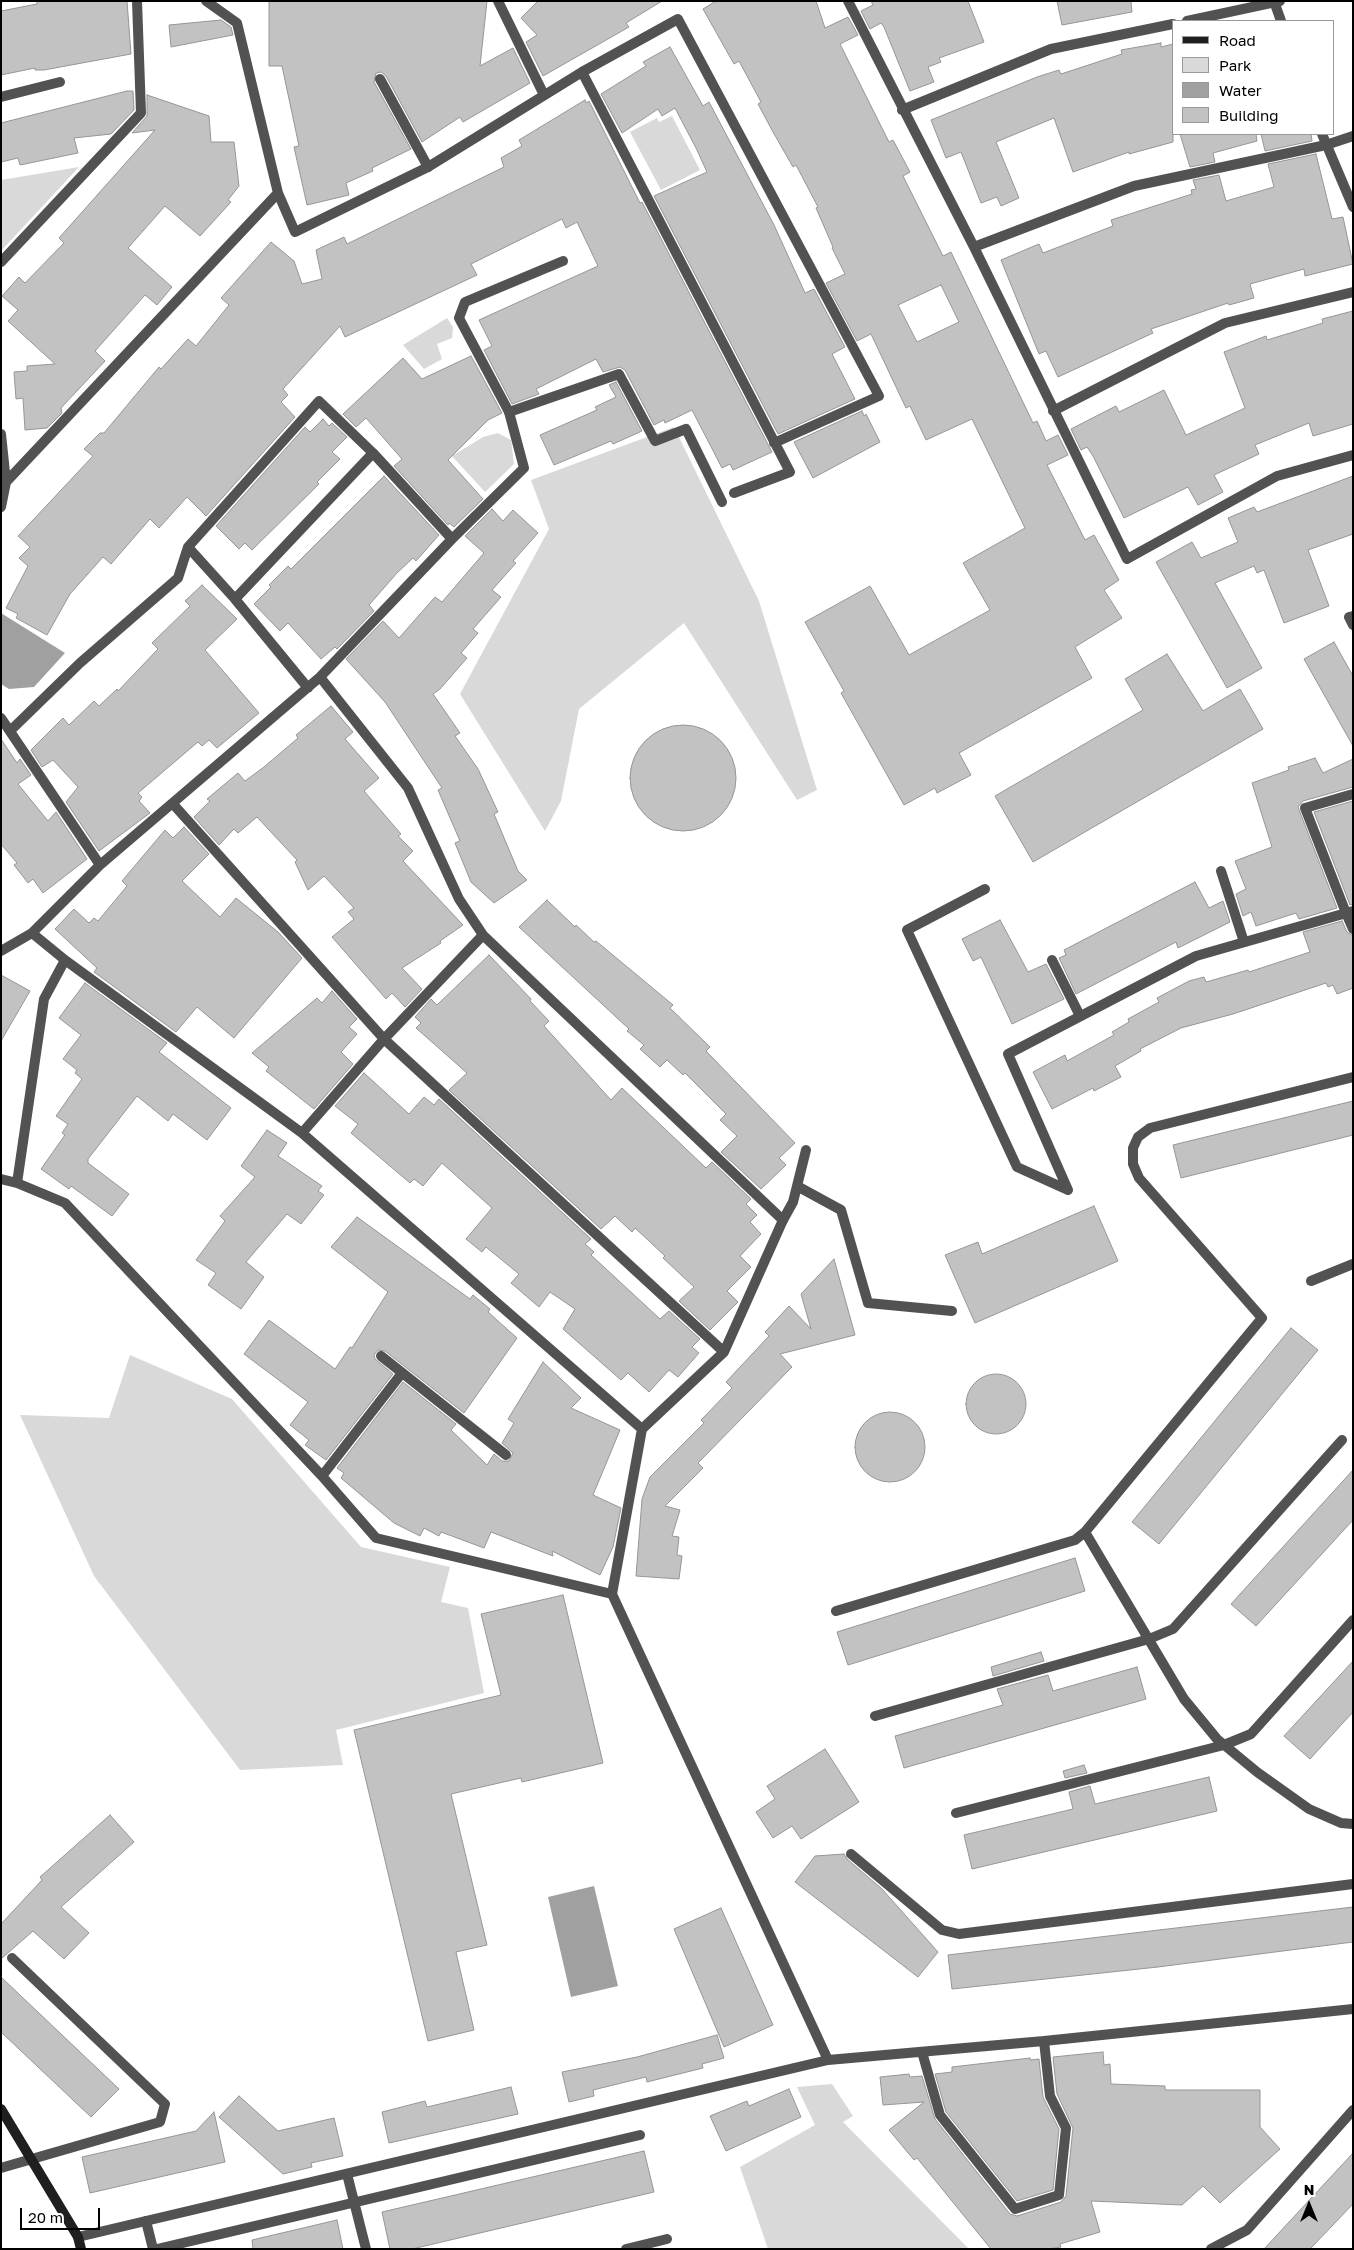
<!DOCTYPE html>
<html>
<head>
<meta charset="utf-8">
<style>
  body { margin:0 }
  #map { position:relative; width:1354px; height:2250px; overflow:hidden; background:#fff; font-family:"Golos Text",sans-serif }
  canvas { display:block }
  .frame { position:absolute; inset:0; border:2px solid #000; pointer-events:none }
  .legend { position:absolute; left:1172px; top:20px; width:162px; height:115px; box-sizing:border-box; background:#fff; border:1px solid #999; margin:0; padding:6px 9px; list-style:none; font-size:15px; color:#000 }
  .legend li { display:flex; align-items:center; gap:10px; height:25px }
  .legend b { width:25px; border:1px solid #999 }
  .north { position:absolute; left:1284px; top:2180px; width:50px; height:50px; -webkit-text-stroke:4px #fff; paint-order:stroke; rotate:0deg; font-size:14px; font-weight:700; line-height:20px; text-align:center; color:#000 }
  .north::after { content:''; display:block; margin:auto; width:18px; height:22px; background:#000; clip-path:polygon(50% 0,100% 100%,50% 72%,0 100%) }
  .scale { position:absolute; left:20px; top:2208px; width:80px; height:22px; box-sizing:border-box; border:2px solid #000; border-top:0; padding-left:6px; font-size:15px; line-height:18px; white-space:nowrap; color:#000; -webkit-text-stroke:4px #fff; paint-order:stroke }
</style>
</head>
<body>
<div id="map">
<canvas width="1354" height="2250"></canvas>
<div class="frame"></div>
<ul class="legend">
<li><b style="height:6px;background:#1f1f1f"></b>Road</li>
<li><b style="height:14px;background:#d9d9d9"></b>Park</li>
<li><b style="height:14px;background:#a0a0a0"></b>Water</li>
<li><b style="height:14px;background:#c2c2c2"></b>Building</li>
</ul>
<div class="north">N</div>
<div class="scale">20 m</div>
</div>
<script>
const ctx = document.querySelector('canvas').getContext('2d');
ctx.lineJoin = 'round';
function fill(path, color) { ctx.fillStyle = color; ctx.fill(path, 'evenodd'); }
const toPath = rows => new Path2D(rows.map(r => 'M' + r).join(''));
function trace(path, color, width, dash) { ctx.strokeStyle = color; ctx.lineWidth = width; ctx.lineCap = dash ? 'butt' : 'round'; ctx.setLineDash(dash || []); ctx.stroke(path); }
fill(toPath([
  [672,116,700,170,661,190,630,132,657,118,659,122],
  [79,167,1,251,1,180],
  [447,318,453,327,452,338,437,344,442,359,424,369,403,345],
  [674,427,759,601,817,790,797,800,684,623,579,709,561,801,545,831,460,694,549,529,531,480],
  [498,433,511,440,514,464,485,492,452,456,483,437],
  [130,1355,232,1399,361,1547,450,1567,441,1602,468,1608,484,1693,336,1730,343,1765,240,1770,94,1576,20,1415,109,1418],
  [832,2084,853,2116,843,2122,969,2249,768,2249,740,2167,815,2125,797,2087]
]), '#d9d9d9');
fill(toPath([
  [1,613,65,653,34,687,9,689,1,684],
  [594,1886,618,1986,571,1997,548,1897]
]), '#a0a0a0');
const building = toPath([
  [37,1,127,1,131,54,44,70,35,70,35,68,1,75,1,11,37,4,37,1],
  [269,1,487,1,480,66,513,48,530,83,463,122,460,117,422,142,386,76,381,72,376,73,374,82,411,149,372,168,373,171,346,183,349,195,307,205,294,147,299,146,282,66,269,66,269,1],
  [538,1,662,1,626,23,629,27,543,76,526,42,537,35,521,18,538,1],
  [716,1,816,1,825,28,848,17,858,35,840,44,889,142,893,140,910,172,903,176,943,256,951,252,1033,423,1037,421,1046,441,1058,435,1068,455,1047,465,1085,540,1094,535,1119,580,1104,590,1122,618,1075,647,1092,678,959,753,971,775,937,793,935,788,904,805,841,693,844,691,805,622,870,586,909,655,990,610,963,563,1025,528,972,419,926,440,910,406,906,408,871,334,857,341,826,283,845,274,832,248,833,247,816,208,818,207,796,165,793,167,773,132,758,104,761,102,739,61,734,64,703,9,716,1],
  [941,285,959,322,917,342,898,305,941,285],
  [871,1,968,1,984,42,939,58,941,62,928,67,934,82,910,91,884,27,881,23,870,29,861,11,873,5,871,1],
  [1057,1,1131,1,1132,12,1062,25,1057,1],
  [221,20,231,27,233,35,171,47,169,25,221,20],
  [1161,43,1161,47,1173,44,1173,142,1129,154,1129,152,1073,172,1054,118,996,142,1019,198,1001,206,997,197,981,203,961,152,946,158,931,120,1037,77,1059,70,1061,74,1122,54,1121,50,1161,43],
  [670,47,703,106,709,102,774,225,805,293,814,289,845,347,832,354,855,399,778,434,654,196,707,172,696,148,675,108,662,116,658,109,622,133,601,94,646,66,643,62,670,47],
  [127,91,133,91,134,110,111,134,74,138,78,153,20,165,18,158,1,162,1,123,127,91],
  [147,95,209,116,211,142,234,142,239,186,228,200,231,202,200,236,165,206,128,248,172,287,157,305,145,295,95,351,105,361,61,408,62,413,47,428,25,430,23,398,16,399,14,372,27,371,27,366,55,364,8,321,18,310,2,296,19,277,25,283,64,243,59,238,155,130,132,133,147,116,147,95],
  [585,100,586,103,589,101,640,203,642,202,772,452,733,470,730,464,722,468,692,410,665,423,664,420,654,425,625,370,620,367,603,372,596,359,536,389,539,394,512,404,484,350,492,346,479,320,598,266,577,222,566,228,562,219,471,264,477,275,345,337,340,326,283,389,288,395,281,402,295,417,206,516,187,497,159,528,150,519,111,564,103,557,70,594,47,635,16,618,18,614,6,608,28,566,19,558,30,547,18,536,93,456,84,449,100,433,104,433,159,367,161,369,188,339,196,346,229,305,221,298,271,242,294,261,302,284,322,279,316,250,344,237,347,244,504,167,501,158,522,146,519,140,585,100],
  [1180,134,1256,134,1257,141,1213,153,1215,162,1190,167,1180,134],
  [1261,134,1311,134,1312,141,1265,151,1261,134],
  [1316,154,1332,219,1343,217,1353,264,1305,276,1304,269,1250,284,1254,298,1229,305,1228,303,1151,329,1153,333,1058,377,1046,351,1039,354,1001,260,1039,244,1043,253,1113,226,1111,220,1192,194,1191,190,1196,189,1193,180,1219,175,1226,201,1274,187,1268,164,1316,154],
  [1353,311,1353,424,1313,436,1309,423,1255,445,1259,454,1214,475,1223,492,1198,505,1188,487,1124,518,1093,456,1087,447,1081,450,1071,429,1116,406,1119,412,1164,390,1186,435,1245,408,1224,352,1266,336,1267,340,1323,323,1322,319,1353,311],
  [471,356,502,413,488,420,448,460,483,499,454,527,449,523,448,525,394,466,402,459,366,418,356,427,343,414,403,358,422,379,471,356],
  [616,382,642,431,613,444,611,441,554,465,540,435,597,410,595,407,616,397,609,385,616,382],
  [862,411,864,416,866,414,880,442,813,478,794,442,862,411],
  [323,419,329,426,332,423,347,437,332,452,340,459,317,482,319,484,252,550,245,543,239,549,216,526,305,427,310,432,323,419],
  [384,476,439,535,416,561,413,558,397,573,369,605,374,611,337,649,335,647,321,659,288,623,280,631,254,604,271,587,269,585,288,566,291,569,384,476],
  [1353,476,1353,534,1308,550,1329,606,1284,623,1264,570,1257,573,1254,566,1215,583,1262,668,1227,688,1156,562,1192,542,1201,558,1238,542,1228,518,1254,507,1257,512,1353,476],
  [492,509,503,521,513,510,538,533,513,561,516,563,492,590,501,597,473,629,478,633,461,653,467,658,440,689,433,694,460,733,455,736,478,769,498,812,494,814,518,871,527,880,494,903,471,882,455,843,460,841,438,790,442,788,385,702,346,659,383,621,399,638,435,597,442,602,484,553,465,536,492,509],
  [202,585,237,619,205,650,259,713,217,748,209,740,202,746,198,742,138,793,142,797,139,801,150,813,99,851,66,802,78,787,53,760,42,767,31,750,63,718,69,725,94,701,99,706,117,689,118,691,158,649,152,643,190,606,185,601,202,585],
  [1334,642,1353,676,1353,746,1304,659,1334,642],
  [1167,654,1203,711,1240,689,1263,729,1033,862,995,796,1143,710,1125,679,1167,654],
  [331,706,353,732,345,739,379,778,364,791,401,834,398,836,413,851,403,861,463,925,440,941,441,943,402,968,422,989,405,1007,392,993,386,999,332,937,354,919,348,912,354,908,324,876,308,890,295,862,297,860,257,817,238,833,234,829,219,845,194,817,210,801,207,799,238,773,245,781,264,767,298,738,296,735,331,706],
  '630 778a53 53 0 1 1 106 0a53 53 0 1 1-106 0Z',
  [1,739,17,763,20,759,31,775,18,784,48,821,56,812,87,859,43,893,33,879,28,883,14,865,17,863,1,844,1,739],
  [1315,758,1323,773,1353,759,1353,787,1303,801,1298,807,1337,908,1299,919,1296,913,1256,926,1251,912,1243,916,1236,894,1246,889,1235,861,1272,847,1252,783,1289,770,1288,767,1315,758],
  [1353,801,1353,904,1350,905,1314,812,1353,801],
  [184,827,209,854,182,881,220,917,236,898,278,932,302,958,234,1038,197,1007,176,1032,94,972,97,968,55,929,74,909,89,923,94,918,98,921,127,886,122,881,165,830,173,838,184,827],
  [1195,882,1209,908,1223,901,1230,922,1178,948,1176,942,1076,994,1059,958,1066,955,1064,950,1195,882],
  [547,900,575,927,576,925,594,942,596,941,673,1005,670,1008,710,1047,706,1051,795,1143,779,1158,786,1165,761,1189,721,1152,737,1136,720,1120,726,1114,685,1073,683,1075,667,1060,660,1067,640,1049,644,1045,627,1031,629,1029,519,927,547,900],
  [1000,920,1028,972,1046,964,1064,999,1012,1024,981,957,973,961,962,939,1000,920],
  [1342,921,1347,932,1353,936,1353,988,1337,994,1333,985,1328,987,1326,983,1233,1014,1181,1028,1140,1049,1141,1051,1115,1066,1121,1077,1094,1091,1093,1088,1052,1109,1033,1072,1065,1055,1067,1061,1114,1035,1112,1032,1129,1022,1128,1019,1159,1002,1157,998,1189,981,1204,977,1206,982,1248,970,1249,972,1310,952,1303,932,1342,921],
  [489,955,531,999,530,1001,549,1021,544,1026,611,1100,622,1088,706,1168,712,1162,751,1199,746,1204,757,1215,750,1222,761,1234,740,1256,751,1267,727,1291,738,1302,710,1330,679,1301,694,1287,663,1258,665,1256,635,1228,632,1232,615,1216,601,1229,449,1090,467,1073,416,1028,421,1023,415,1017,431,999,437,1005,489,955],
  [1,975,30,991,1,1041,1,975],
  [85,983,167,1043,159,1052,231,1108,207,1140,173,1114,168,1121,137,1096,88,1159,88,1163,129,1194,112,1216,71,1186,69,1189,41,1169,65,1135,62,1133,68,1124,56,1116,82,1079,75,1073,77,1070,63,1059,81,1035,59,1018,85,983],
  [332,991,357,1019,349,1027,357,1034,341,1052,353,1064,314,1109,266,1071,269,1067,252,1053,317,998,322,1003,332,991],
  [364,1073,409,1114,424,1097,434,1105,439,1099,591,1239,585,1244,594,1252,591,1255,660,1319,669,1311,700,1339,692,1347,699,1353,678,1377,669,1370,649,1392,628,1373,621,1380,563,1329,575,1309,550,1292,539,1307,511,1283,519,1274,486,1247,482,1252,466,1239,492,1208,442,1163,423,1186,414,1179,410,1183,351,1133,358,1124,335,1106,364,1073],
  [1353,1101,1353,1135,1181,1178,1173,1145,1353,1101],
  [267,1130,287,1143,278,1156,322,1186,318,1191,324,1195,301,1224,287,1214,246,1262,264,1277,241,1309,208,1285,216,1273,196,1260,225,1221,220,1216,255,1177,241,1166,267,1130],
  [1094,1206,1118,1261,975,1323,945,1255,978,1242,982,1254,1094,1206],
  [357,1217,470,1299,473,1295,490,1309,488,1312,517,1338,464,1413,385,1351,378,1350,374,1355,375,1359,393,1374,326,1460,305,1445,309,1440,290,1425,308,1402,244,1354,269,1320,335,1369,350,1347,352,1348,388,1292,331,1247,357,1217],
  [834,1259,855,1335,780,1354,792,1367,698,1463,703,1468,665,1506,680,1510,672,1536,679,1537,677,1555,682,1556,679,1579,636,1576,642,1499,650,1477,704,1423,701,1420,732,1388,726,1382,769,1336,765,1332,789,1306,811,1329,801,1294,834,1259],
  [1291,1328,1318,1350,1159,1544,1132,1522,1291,1328],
  [543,1362,581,1398,571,1408,620,1430,593,1495,621,1508,613,1547,600,1575,552,1551,553,1556,491,1532,484,1548,441,1532,439,1536,424,1528,420,1536,394,1523,341,1478,344,1473,337,1468,403,1382,456,1424,451,1430,487,1465,494,1454,502,1461,509,1461,513,1453,502,1443,514,1423,508,1419,543,1362],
  '966 1404a30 30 0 1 1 60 0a30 30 0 1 1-60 0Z',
  '855 1447a35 35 0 1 1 70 0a35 35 0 1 1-70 0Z',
  [1353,1470,1353,1520,1256,1626,1231,1604,1353,1470],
  [1075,1558,1085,1591,848,1665,837,1632,1075,1558],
  [563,1595,603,1763,522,1782,521,1778,451,1794,487,1945,456,1952,474,2030,428,2041,354,1730,501,1695,481,1614,563,1595],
  [1041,1652,1044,1661,993,1676,991,1667,1041,1652],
  [1353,1661,1353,1712,1310,1759,1284,1736,1353,1661],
  [1137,1667,1146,1699,904,1768,895,1736,1003,1705,997,1689,1048,1675,1053,1691,1137,1667],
  [825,1749,859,1802,801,1839,792,1826,773,1838,756,1812,775,1799,767,1786,825,1749],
  [1084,1765,1087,1773,1065,1778,1063,1771,1084,1765],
  [1209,1777,1217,1811,972,1869,964,1835,1073,1809,1069,1792,1090,1786,1095,1804,1209,1777],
  [110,1815,134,1842,61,1907,89,1933,64,1959,33,1931,1,1959,1,1924,42,1880,40,1877,110,1815],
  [844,1854,847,1859,882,1889,938,1952,918,1977,795,1882,815,1856,844,1854],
  [1353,1907,1353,1942,1158,1967,952,1989,948,1955,1353,1907],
  [721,1908,773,2025,724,2047,674,1929,721,1908],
  [1,1977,119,2089,91,2117,1,2032,1,1977],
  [717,2035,724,2058,702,2064,703,2068,647,2082,646,2077,593,2090,594,2096,569,2102,562,2072,637,2057,717,2035],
  [1103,2052,1104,2065,1110,2064,1111,2084,1165,2086,1165,2090,1260,2090,1260,2127,1280,2149,1220,2203,1203,2186,1182,2205,1091,2201,1100,2232,1060,2244,1061,2247,1048,2249,991,2249,917,2158,914,2160,889,2130,924,2102,883,2105,880,2077,909,2074,910,2077,922,2076,935,2119,1010,2214,1017,2216,1061,2202,1066,2196,1073,2128,1057,2094,1053,2057,1103,2052],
  [1030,2058,1030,2060,1039,2059,1043,2097,1059,2129,1053,2190,1017,2201,946,2112,935,2074,952,2072,952,2067,1030,2058],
  [511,2087,518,2114,389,2143,382,2112,425,2101,427,2107,511,2087],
  [789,2089,801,2117,726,2151,710,2116,747,2101,749,2106,789,2089],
  [239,2096,278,2131,334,2118,343,2156,311,2163,312,2167,283,2174,219,2117,239,2096],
  [214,2112,225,2162,90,2193,82,2157,196,2131,214,2112],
  [644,2151,654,2192,412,2249,390,2249,382,2212,644,2151],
  [1353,2153,1353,2204,1310,2249,1264,2249,1353,2153],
  [337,2220,343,2249,253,2249,252,2240,337,2220]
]);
fill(building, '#c2c2c2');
trace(building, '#969696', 1);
trace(toPath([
  [380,79,428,167],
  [1,97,60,82],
  [509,412,459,318,465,302,563,261],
  [1221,871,1244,942],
  [1346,913,1353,929],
  [1052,960,1080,1016],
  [797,1186,841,1210,868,1303,952,1311],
  [783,1220,793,1202,806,1150],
  [1311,1281,1353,1264],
  [1085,1532,1184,1699,1217,1739,1257,1772,1309,1809,1341,1823,1353,1824],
  [836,1611,1075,1540,1085,1532,1262,1318,1139,1178,1133,1164,1133,1148,1138,1137,1150,1128,1353,1077],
  [875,1716,1149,1639,1173,1629,1342,1440],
  [956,1813,1224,1745,1251,1734,1353,1620],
  [851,1854,942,1930,959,1934,1353,1884],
  [1,2168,160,2122,165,2104,12,1958],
  [347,2174,366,2249],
  [146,2221,153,2249],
  [157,2249,640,2135],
  [626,2249,667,2239],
  [1211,2249,1247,2230,1353,2110]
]), '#525252', 10);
trace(toPath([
  [206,1,237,23,278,193],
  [498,1,544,95],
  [848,1,974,247,1127,559,1277,476,1353,455],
  [1274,1,1281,21],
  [1187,21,1280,1],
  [582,72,678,19,879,396,774,443],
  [902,110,1051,49,1173,24],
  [1322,134,1353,207],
  [974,247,1134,186,1326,145,1353,136],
  [1,262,141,113,137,1],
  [1053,411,1225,323,1353,292],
  [1,434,6,482,1,507],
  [6,482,278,193,295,232,428,167,582,72,790,472,734,493],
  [188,547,235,599,308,688],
  [235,599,373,453],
  [1353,616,1349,617,1353,625],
  [320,677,408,788,459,899,483,935,783,1220,724,1352,642,1429,612,1594,828,2060],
  [1,718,100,865],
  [10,731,80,663,178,578,188,547,319,401,373,453,452,539],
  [173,804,384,1039,724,1352],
  [985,889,907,930,1017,1167,1068,1190],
  [1346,913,1305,808,1353,794],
  [32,933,65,960,302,1133,642,1429],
  [1,951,32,933,100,865,320,677,452,539,524,468,509,412,619,374,655,441,686,429,722,502],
  [302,1133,384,1039,483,935],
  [1,1179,17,1183,65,1203,322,1476,376,1538,612,1594],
  [17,1183,44,999,65,960],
  [1068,1190,1008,1054,1196,956,1353,911],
  [381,1356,506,1455],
  [322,1476,402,1373],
  [922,2052,940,2115,1015,2209,1059,2195,1066,2128,1050,2096,1044,2041],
  [78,2237,828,2060,1044,2041,1353,2009]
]), '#525252', 10);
trace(toPath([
  [1,2109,78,2237,81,2249]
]), '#1f1f1f', 10);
</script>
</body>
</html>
